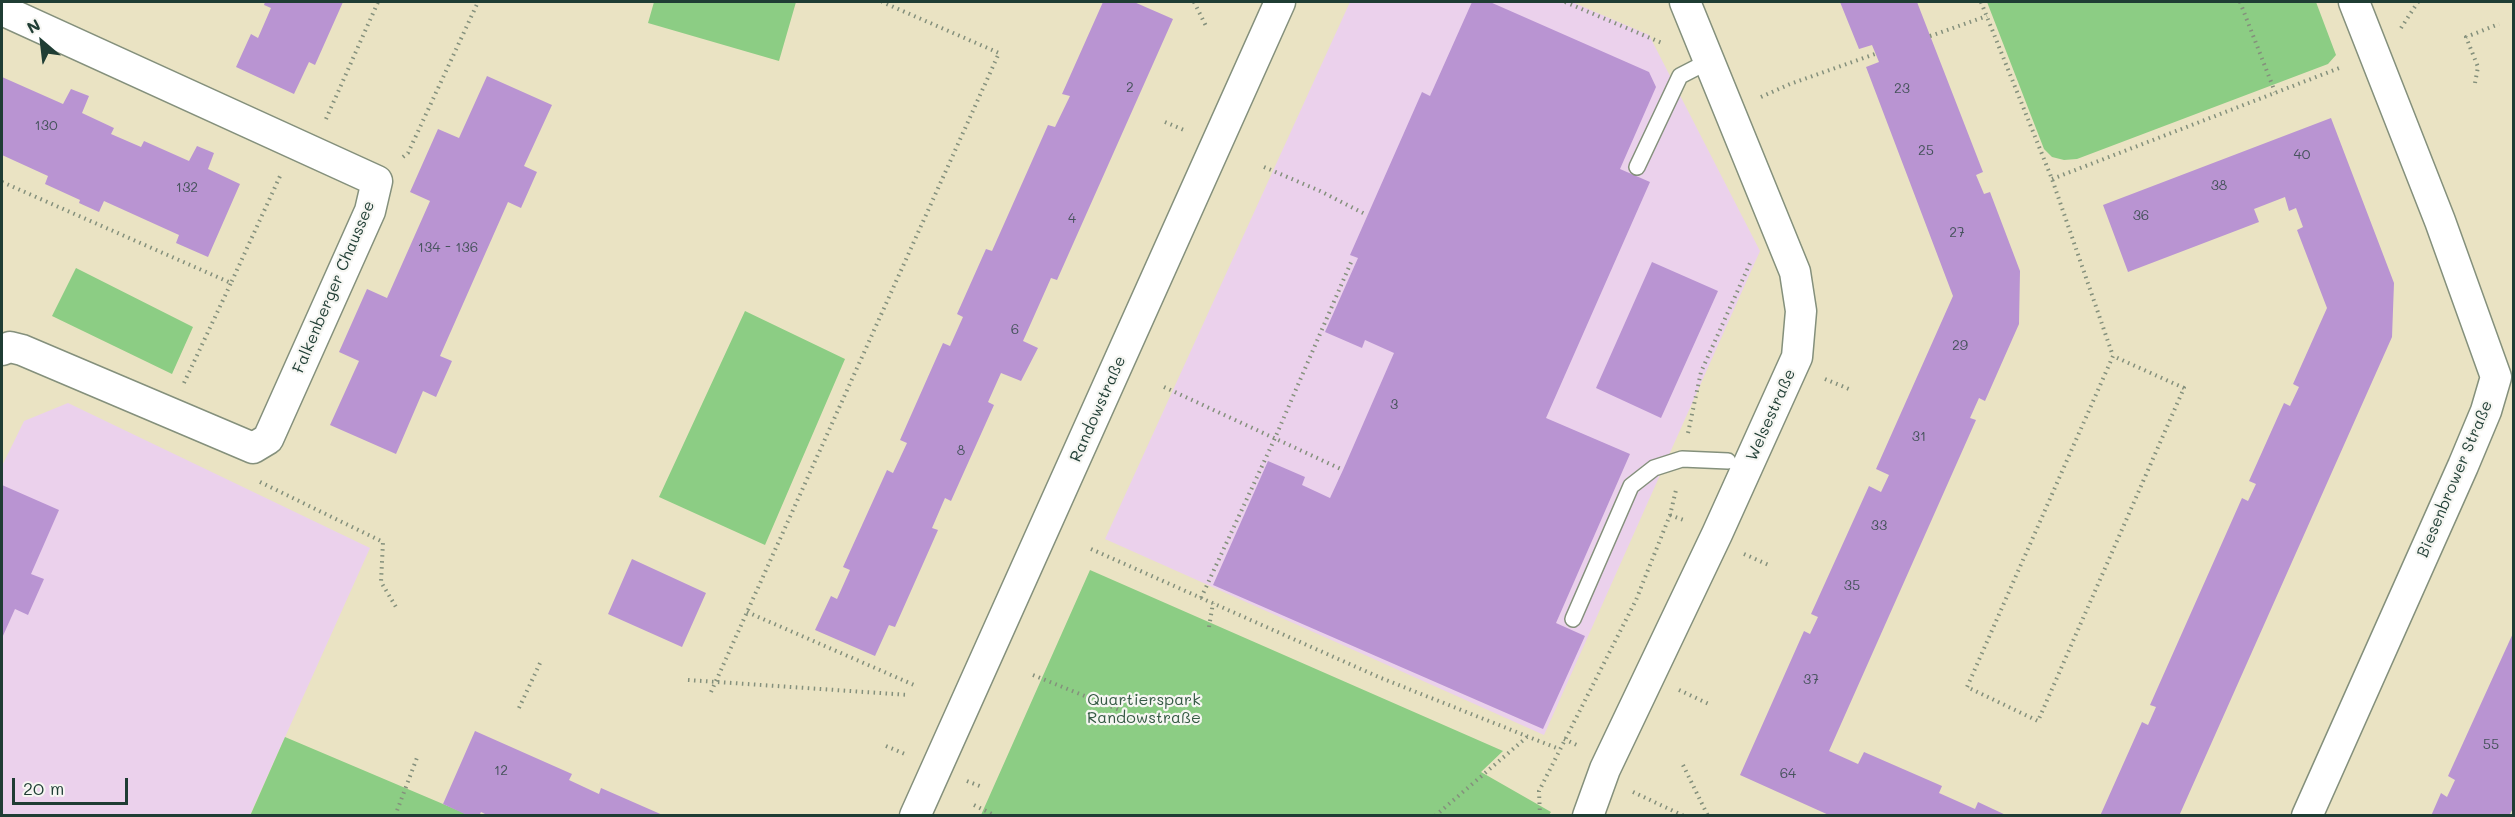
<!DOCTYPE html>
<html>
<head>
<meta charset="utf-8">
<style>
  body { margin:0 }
  #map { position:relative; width:2515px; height:817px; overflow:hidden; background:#eae3c3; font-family:Mali,sans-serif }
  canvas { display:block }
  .frame { position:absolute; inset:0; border:3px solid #1f3d34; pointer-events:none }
  .north { position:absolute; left:12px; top:12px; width:60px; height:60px; -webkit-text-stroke:4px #f6f6f2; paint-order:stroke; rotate:332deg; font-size:16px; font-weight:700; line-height:24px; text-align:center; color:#1f3d34 }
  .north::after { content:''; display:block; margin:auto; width:21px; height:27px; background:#1f3d34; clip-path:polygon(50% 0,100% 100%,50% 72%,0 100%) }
  .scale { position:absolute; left:12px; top:778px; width:116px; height:27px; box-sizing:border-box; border:3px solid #1f3d34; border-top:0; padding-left:8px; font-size:18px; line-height:21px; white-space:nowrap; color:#1f3d34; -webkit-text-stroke:4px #f6f6f2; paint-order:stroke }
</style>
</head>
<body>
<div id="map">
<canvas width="2515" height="817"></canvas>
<div class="frame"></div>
<div class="north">N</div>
<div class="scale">20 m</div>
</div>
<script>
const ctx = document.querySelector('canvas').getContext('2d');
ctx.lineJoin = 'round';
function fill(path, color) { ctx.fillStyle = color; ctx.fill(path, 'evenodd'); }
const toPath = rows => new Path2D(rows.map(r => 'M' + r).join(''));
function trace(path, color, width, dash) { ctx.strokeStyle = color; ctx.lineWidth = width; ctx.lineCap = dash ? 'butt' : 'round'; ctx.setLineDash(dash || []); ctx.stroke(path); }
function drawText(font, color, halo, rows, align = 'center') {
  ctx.font = font + ' Mali,sans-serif'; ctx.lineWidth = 4.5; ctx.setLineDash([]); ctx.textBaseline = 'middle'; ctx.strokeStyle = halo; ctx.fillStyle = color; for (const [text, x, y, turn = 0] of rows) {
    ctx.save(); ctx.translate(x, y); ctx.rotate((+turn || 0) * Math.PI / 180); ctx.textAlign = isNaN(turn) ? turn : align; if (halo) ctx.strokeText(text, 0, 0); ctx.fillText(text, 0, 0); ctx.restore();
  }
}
fill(toPath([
  [1350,2,1572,2,1649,35,1760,251,1544,735,1105,539],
  [68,403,370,548,250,815,2,815,2,466,24,421]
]), '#ebd1ec');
fill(toPath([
  [654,2,796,2,779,61,648,23],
  [1987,2,2316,2,2336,55,2328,64,2077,159,2064,160,2052,157,2044,149],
  [76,268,193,327,172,374,52,316],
  [745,311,845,359,765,545,659,497],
  [1090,570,1503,751,1481,772,1551,812,1549,815,981,815],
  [285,737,469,815,250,816]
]), '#8ccd84');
fill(toPath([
  [265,2,343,2,315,65,309,62,294,94,236,67,251,34,258,38,271,8,264,5],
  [1103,2,1134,2,1173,19,1057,280,1051,278,1023,341,1038,348,1021,381,1001,373,988,402,994,405,951,501,945,498,932,528,938,530,895,627,889,625,875,656,815,630,831,596,837,599,850,570,843,567,887,470,893,473,907,443,900,440,943,343,950,346,963,317,957,314,986,249,992,251,1048,125,1055,127,1070,96,1062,94],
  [1472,2,1490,2,1649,72,1656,87,1620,169,1650,182,1546,418,1630,454,1556,623,1585,636,1543,729,1213,585,1268,461,1305,477,1302,485,1330,498,1343,470,1394,353,1365,340,1362,348,1325,332,1358,258,1350,255,1422,92,1430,96],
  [1840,2,1917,2,1983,172,1976,175,1984,194,1990,192,2020,271,2019,324,1985,401,1979,398,1970,418,1976,420,1829,751,1858,764,1864,752,1942,786,1939,793,1975,809,1978,802,2008,816,1831,816,1740,775,1804,631,1810,634,1818,617,1811,614,1869,486,1881,492,1889,475,1876,469,1953,296,1866,67,1879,62,1872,45,1859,49],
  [487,76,552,105,524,166,537,172,521,208,508,202,440,356,452,361,436,397,423,391,396,454,330,425,359,361,339,352,367,289,387,298,430,201,410,192,438,129,459,138],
  [2,77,63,104,71,89,89,96,82,113,114,128,111,134,141,147,144,141,189,161,197,146,214,153,208,169,240,184,208,257,176,243,179,235,104,201,99,212,79,203,80,200,45,184,48,176,2,155],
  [2331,118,2394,283,2392,337,2179,816,2100,816,2142,722,2148,725,2156,707,2150,705,2242,498,2248,501,2256,484,2249,481,2284,403,2290,406,2299,387,2293,384,2327,308,2297,230,2303,227,2296,208,2289,211,2285,197,2254,209,2259,222,2128,272,2103,205],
  [1652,262,1718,291,1661,418,1596,388],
  [2,485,59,510,31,574,44,579,28,615,15,609,2,638],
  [632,559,706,593,682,647,608,614],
  [2514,631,2514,806,2509,816,2431,816,2441,793,2447,797,2455,780,2448,776],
  [475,731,572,774,569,780,599,794,601,788,665,816,489,816,481,812,479,816,469,816,443,804]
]), '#b994d2');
const lane = toPath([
  [1637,167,1680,76,1711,60],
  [1573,619,1631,486,1654,468,1682,459,1728,461]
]);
const street = toPath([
  [2,10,377,181,370,211,268,439,253,448,22,350,10,347,2,350],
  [915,816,1280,2],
  [1588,816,1605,769,1717,534,1797,357,1801,311,1795,272,1685,2],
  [2307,816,2463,466,2486,411,2496,377,2440,221,2354,2]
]);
trace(lane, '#84907c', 18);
trace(street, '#84907c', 33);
trace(toPath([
  [1194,2,1207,28],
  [1565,2,1662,43],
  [1981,2,2052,179,2113,356,1967,687,2038,721,2184,388,2113,356],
  [2240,2,2275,92],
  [2401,28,2418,2],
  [1930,36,1987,16],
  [2475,83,2478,67,2466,37,2499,24],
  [1761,97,1790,84,1875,54],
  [326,119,378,2],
  [1165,122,1184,130],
  [403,157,408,153,478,2],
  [1264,167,1320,191,1367,215],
  [2052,179,2342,67],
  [2,182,231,283,281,174],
  [1825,379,1849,389],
  [184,383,231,283],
  [1164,387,1343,470],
  [1688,433,1701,372,1751,261],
  [260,482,383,542,381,582,396,607],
  [1670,515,1686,521],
  [1091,549,1381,678,1559,749],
  [1744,554,1771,566],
  [1201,598,1275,438,1352,260],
  [747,612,914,685],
  [1209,627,1213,603],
  [1033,675,1122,711],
  [688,680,909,695],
  [1679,690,1711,705],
  [711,692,999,53,882,2],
  [519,708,541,661],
  [1564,739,1579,746],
  [886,746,905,754],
  [1683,765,1708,816],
  [967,781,982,787],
  [1633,792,1684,816],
  [974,805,996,816],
  [395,816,418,755],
  [1435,816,1527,737],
  [1540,816,1539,791,1636,600,1670,515,1676,490]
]), '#84907c', 4, [1.5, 4.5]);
trace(lane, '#fff', 15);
trace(street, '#fff', 30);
drawText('14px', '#46535c', null, [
  ["2",1130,88],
  ["23",1902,89],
  ["130",46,126],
  ["25",1926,151],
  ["40",2302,155],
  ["38",2219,186],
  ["132",187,188],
  ["36",2141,216],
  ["4",1072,219],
  ["27",1957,233],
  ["134 - 136",448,248],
  ["6",1015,330],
  ["29",1960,346],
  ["3",1394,405],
  ["31",1919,437],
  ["8",961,451],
  ["33",1879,526],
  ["35",1852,586],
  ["37",1811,680],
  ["55",2491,745],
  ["12",501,771],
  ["64",1788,774]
]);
drawText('16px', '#1f3d34', '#f6f6f2', [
  ["Falkenberger Chaussee",334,287,-67],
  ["Randowstraße",1098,409,-66],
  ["Welsestraße",1771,415,-66],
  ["Biesenbrower Straße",2455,479,-67]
]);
drawText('16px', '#355a44', '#f6f6f2', [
  ["Quartierspark",1144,700],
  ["Randowstraße",1144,718]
]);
</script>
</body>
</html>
